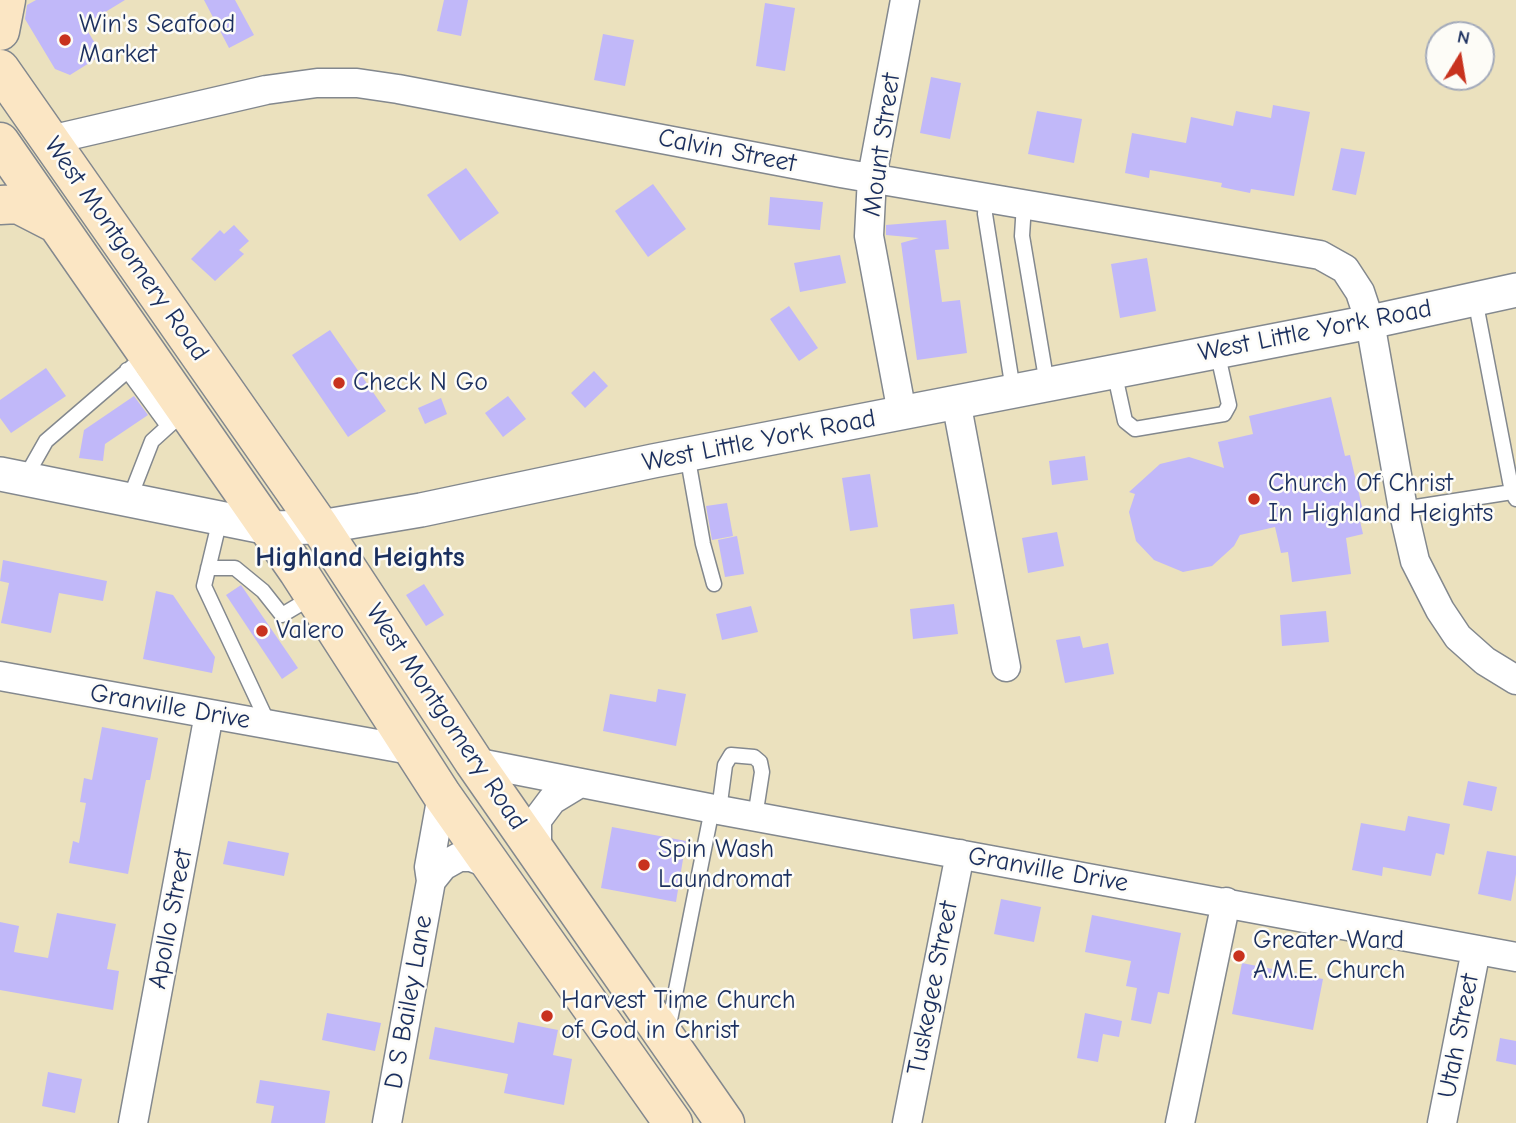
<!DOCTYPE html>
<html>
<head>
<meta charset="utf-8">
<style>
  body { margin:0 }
  #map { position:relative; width:1516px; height:1123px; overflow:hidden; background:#ebe1be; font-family:"Comic Neue",sans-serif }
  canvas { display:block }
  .north { position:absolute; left:1425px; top:21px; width:70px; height:70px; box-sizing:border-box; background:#fdfcf7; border:2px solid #a3aaba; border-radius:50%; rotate:11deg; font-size:19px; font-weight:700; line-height:28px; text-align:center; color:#1b2f5e }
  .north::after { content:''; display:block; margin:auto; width:24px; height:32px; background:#c8321e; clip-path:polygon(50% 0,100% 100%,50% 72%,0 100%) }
</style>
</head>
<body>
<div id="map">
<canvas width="1516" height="1123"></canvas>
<div class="north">N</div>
</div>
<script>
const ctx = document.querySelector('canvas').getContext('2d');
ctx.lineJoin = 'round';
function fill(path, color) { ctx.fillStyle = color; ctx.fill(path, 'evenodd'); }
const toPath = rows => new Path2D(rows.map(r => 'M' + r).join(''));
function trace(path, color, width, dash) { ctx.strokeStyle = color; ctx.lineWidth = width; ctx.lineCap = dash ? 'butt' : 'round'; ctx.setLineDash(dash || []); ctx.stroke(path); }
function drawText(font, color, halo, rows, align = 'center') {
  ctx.font = font + ' "Comic Neue",sans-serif'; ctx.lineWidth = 5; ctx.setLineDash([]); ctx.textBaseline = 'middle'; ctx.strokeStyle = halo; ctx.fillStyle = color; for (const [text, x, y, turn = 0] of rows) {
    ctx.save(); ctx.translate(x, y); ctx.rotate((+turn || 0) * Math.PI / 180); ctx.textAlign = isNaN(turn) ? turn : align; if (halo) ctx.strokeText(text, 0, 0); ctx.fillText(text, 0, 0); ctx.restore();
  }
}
fill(toPath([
  [36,0,125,0,84,25,102,55,70,75,55,69,25,19,27,5],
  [204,0,235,0,254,35,229,48],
  [444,0,468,0,461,36,437,31],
  [765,3,795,8,785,71,756,66],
  [603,34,634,40,625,86,594,80],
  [931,77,961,83,950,139,920,133],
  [1273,105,1310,112,1294,196,1251,189,1250,193,1221,187,1222,183,1150,170,1149,178,1125,173,1132,133,1186,143,1191,117,1233,126,1236,111,1271,118],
  [1037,111,1082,119,1074,163,1028,154],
  [1341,148,1365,152,1356,195,1332,190],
  [466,168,499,213,460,241,427,195],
  [653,184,686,229,648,257,615,211],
  [770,197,823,202,820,230,768,225],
  [946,220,949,249,935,250,942,302,960,300,967,353,917,360,901,243,919,238,886,235,886,225],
  [234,225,249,241,239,250,244,254,215,281,191,259,220,230,224,234],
  [840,255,846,283,800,292,794,263],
  [1147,258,1156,311,1120,318,1111,264],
  [789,306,818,348,799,361,770,319],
  [330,330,386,411,348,437,292,355],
  [46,368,66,396,11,433,0,418,0,400],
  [594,371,608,386,585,408,571,393],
  [134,396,148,415,105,444,103,461,79,458,84,430],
  [508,396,526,419,503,437,485,413],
  [1331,397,1345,456,1350,455,1363,511,1358,512,1363,534,1346,538,1351,574,1292,582,1288,552,1281,553,1275,527,1240,535,1234,546,1212,566,1183,572,1154,560,1136,541,1129,512,1135,494,1129,492,1160,464,1189,457,1224,468,1218,442,1253,434,1249,416],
  [441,398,447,414,425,424,418,408],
  [1085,456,1088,480,1052,485,1049,461],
  [870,474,878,527,850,531,842,478],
  [727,503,733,536,712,540,706,506],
  [1057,532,1064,566,1028,573,1022,538],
  [737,536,744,574,725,577,718,540],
  [3,560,107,581,103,601,59,593,51,633,1,623,9,583,0,581],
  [424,584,444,615,426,626,406,595],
  [241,585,298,668,282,679,226,595],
  [156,591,173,595,215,657,212,673,143,659],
  [954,604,958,634,913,639,910,609],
  [751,606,758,632,722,640,716,614],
  [1326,611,1329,642,1282,646,1280,615],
  [1080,636,1083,648,1108,643,1114,674,1065,683,1056,640],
  [658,689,686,694,676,746,603,731,610,694,656,702],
  [102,727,158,738,150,780,146,780,128,874,69,863,73,841,79,843,86,803,80,802,84,778,92,780],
  [1468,781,1497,787,1492,811,1463,805],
  [1408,816,1450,824,1444,855,1436,853,1431,876,1383,867,1382,876,1352,870,1361,823,1405,831],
  [612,827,686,841,676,902,601,888],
  [228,841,289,853,284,876,223,864],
  [1487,851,1516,856,1516,874,1511,901,1478,894],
  [1001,899,1041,907,1034,942,994,934],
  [57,913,116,924,107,969,119,971,113,1010,0,990,0,922,19,926,14,952,48,958],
  [1092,915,1181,933,1169,994,1158,992,1151,1024,1131,1020,1137,988,1126,986,1131,961,1085,952],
  [1242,963,1323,979,1313,1030,1232,1014],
  [327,1013,381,1023,375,1051,322,1040],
  [1085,1013,1122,1021,1119,1037,1103,1034,1098,1062,1077,1058],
  [518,1022,558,1030,553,1055,572,1059,564,1105,504,1093,508,1074,429,1059,435,1027,514,1043],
  [1500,1038,1516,1041,1516,1065,1496,1061],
  [48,1072,82,1079,75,1113,42,1106],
  [260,1080,330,1091,325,1123,271,1123,274,1106,256,1103]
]), '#c1b8f9');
const service = toPath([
  [986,197,985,214,1013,390],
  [1024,204,1022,236,1047,384],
  [1475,299,1512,492,1516,499],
  [127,370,168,426],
  [1114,371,1125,421,1135,429,1224,414,1229,405,1217,351],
  [687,454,703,544,714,584],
  [25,478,46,441,147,354],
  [129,500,152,441,184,412],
  [1403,509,1512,492],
  [220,519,204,586,269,725],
  [208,568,235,568,263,591,282,615,314,596],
  [719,810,725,765,731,755,754,757,760,762,762,772,755,817],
  [668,1030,712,809]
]);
const minor = toPath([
  [50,140,266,90,317,83,357,83,398,89,841,173,1320,255,1345,269,1360,292,1370,322,1403,509,1415,561,1440,610,1458,637,1485,661,1516,680],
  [956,401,1006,667],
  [902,413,869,236,872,177,905,0],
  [0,676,416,751],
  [474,762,719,810,1516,957],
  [537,852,537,820,552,800,580,783],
  [431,881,443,866,459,857,471,857,492,865],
  [133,1123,209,714],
  [387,1123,431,881,429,867,442,795],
  [907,1123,960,854],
  [1180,1123,1226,902],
  [1442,1123,1476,950]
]);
const tertiary = toPath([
  [0,474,269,528,320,527,421,510,653,461,1370,322,1516,290]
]);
const secondary = toPath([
  [0,31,6,0],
  [0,69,320,527,474,762,725,1123],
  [0,142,298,571,442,795,673,1123],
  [0,205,18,204,57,224]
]);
trace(service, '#83888e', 17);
trace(minor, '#83888e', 31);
trace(tertiary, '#83888e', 36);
trace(secondary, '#83888e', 41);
trace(service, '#fff', 14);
trace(minor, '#fff', 28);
trace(tertiary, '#fff', 33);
trace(secondary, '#fbe6c4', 38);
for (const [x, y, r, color] of [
  [65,40,7,"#c8321e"],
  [339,383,7,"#c8321e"],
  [1254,499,7,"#c8321e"],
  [262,631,7,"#c8321e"],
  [644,865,7,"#c8321e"],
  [1239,956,7,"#c8321e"],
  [547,1016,7,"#c8321e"]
]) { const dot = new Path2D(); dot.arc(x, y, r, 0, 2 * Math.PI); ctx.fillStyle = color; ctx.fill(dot); trace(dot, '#fdfcf7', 2.5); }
drawText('26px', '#1b2f5e', '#fdfcf7', [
  ["Win's Seafood",79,25],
  ["Market",79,55],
  ["Check N Go",353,383],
  ["Church Of Christ",1268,484],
  ["In Highland Heights",1268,514],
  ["Valero",276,631],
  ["Spin Wash",658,850],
  ["Laundromat",658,880],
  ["Greater Ward",1253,941],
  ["A.M.E. Church",1253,971],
  ["Harvest Time Church",561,1001],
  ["of God in Christ",561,1031]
], 'left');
drawText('26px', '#1b2f5e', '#fdfcf7', [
  ["Mount Street",882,145,-82],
  ["Calvin Street",727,151,11],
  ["West Montgomery Road",126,249,55],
  ["West Little York Road",1315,331,-11],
  ["West Little York Road",759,441,-11],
  ["Granville Drive",170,707,10],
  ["West Montgomery Road",446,717,56],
  ["Granville Drive",1048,870,10],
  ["Apollo Street",171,919,-79],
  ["Tuskegee Street",933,988,-79],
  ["D S Bailey Lane",409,1002,-80],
  ["Utah Street",1459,1036,-79]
]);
drawText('bold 28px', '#1b2f5e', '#fdfcf7', [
  ["Highland Heights",360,558]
]);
</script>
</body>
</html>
